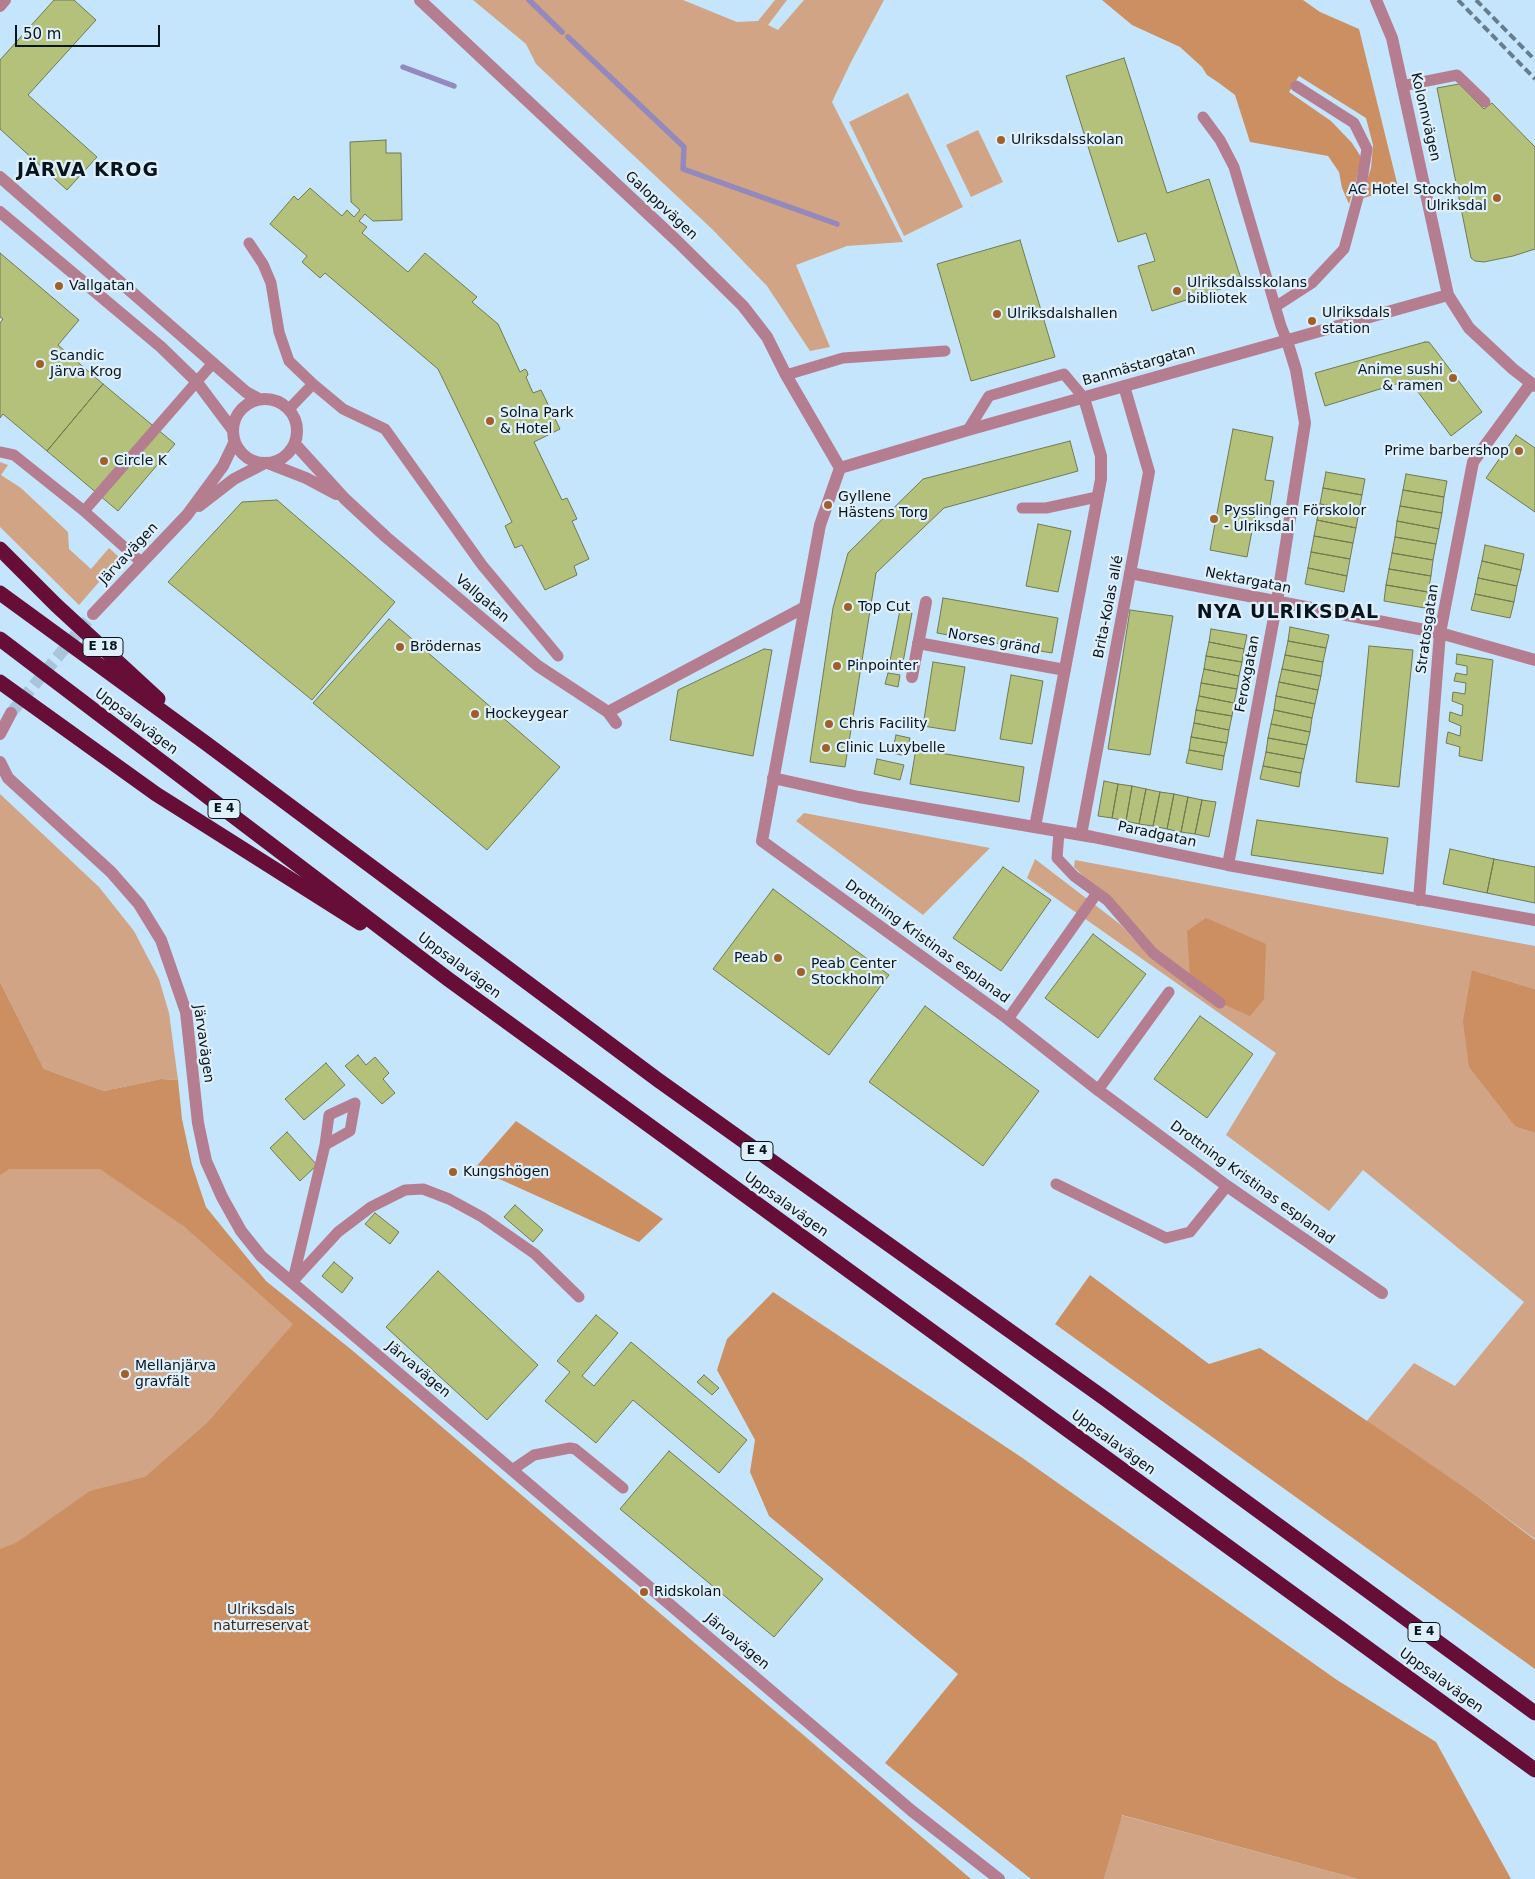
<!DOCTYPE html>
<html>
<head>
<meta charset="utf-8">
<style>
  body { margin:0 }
  #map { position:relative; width:1535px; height:1879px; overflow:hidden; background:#c5e5fc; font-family:"DejaVu Sans",sans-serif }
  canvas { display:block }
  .scale { position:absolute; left:15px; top:25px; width:145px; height:22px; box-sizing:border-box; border:2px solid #06141e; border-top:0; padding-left:6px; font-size:15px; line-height:18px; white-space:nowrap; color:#06141e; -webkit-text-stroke:4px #e0f0fb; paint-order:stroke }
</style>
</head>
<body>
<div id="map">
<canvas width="1535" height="1879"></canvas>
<div class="scale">50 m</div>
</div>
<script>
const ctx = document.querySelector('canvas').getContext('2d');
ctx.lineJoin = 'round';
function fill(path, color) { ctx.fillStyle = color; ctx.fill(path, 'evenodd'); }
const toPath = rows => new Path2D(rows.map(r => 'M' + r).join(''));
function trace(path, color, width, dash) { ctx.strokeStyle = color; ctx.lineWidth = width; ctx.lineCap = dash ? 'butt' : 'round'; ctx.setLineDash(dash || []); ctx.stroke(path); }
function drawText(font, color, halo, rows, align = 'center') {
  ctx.font = font + ' "DejaVu Sans",sans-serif'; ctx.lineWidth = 4.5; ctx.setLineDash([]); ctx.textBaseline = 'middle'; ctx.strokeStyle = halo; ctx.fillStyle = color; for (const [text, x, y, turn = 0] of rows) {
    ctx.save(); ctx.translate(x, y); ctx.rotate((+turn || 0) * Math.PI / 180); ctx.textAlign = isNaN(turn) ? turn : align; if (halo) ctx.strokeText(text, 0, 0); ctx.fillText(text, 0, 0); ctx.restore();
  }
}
fill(toPath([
  [473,0,683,0,737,22,758,21,775,0,787,0,768,25,778,30,804,0,884,0,851,62,832,102,903,242,847,246,796,265,830,347,810,351,767,286,712,229,536,64,526,44],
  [908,93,963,207,904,236,849,122],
  [978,130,1003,182,971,197,946,145],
  [0,462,8,465,1,475,21,488,68,532,69,549,91,569,109,548,120,558,79,605,0,527],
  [0,794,99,887,134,931,159,979,169,1013,178,1080,161,1079,104,1091,44,1069,0,982],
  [804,813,990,848,923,915,796,821],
  [1035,859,1099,908,1121,925,1139,945,1147,938,1074,867,1075,860,1535,946,1535,989,1472,970,1516,1127,1535,1133,1535,1539,1474,1494,1366,1422,1414,1363,1455,1386,1524,1302,1363,1170,1329,1211,1226,1135,1276,1053,1027,878],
  [0,1064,805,1736,969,1879,0,1879],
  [1121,1815,1358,1879,1104,1879]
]), '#d0a484');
fill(toPath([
  [1102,0,1303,0,1320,12,1359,29,1398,187,1361,199,1371,168,1373,145,1366,118,1299,76,1289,92,1331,121,1352,143,1361,157,1356,181,1349,204,1342,188,1339,172,1328,156,1250,142,1235,95,1219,83,1207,75,1202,67,1180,47,1132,25],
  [1206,918,1266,944,1264,999,1250,1016,1223,1004,1190,976,1187,931],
  [1472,970,1535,989,1535,1133,1516,1127,1469,1067,1463,1021],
  [0,982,44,1069,104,1091,161,1079,178,1080,182,1119,192,1165,206,1207,266,1281,353,1351,971,1879,0,1879,0,1549,16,1543,90,1491,145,1477,207,1423,293,1324,185,1227,100,1169,9,1169,0,1175],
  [516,1121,663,1219,639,1242,475,1168],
  [1090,1275,1209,1364,1260,1348,1474,1494,1535,1540,1535,1669,1055,1324],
  [773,1292,1021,1457,1337,1680,1436,1742,1511,1879,1358,1879,1122,1815,1104,1879,1031,1879,885,1763,958,1674,769,1516,750,1472,755,1440,717,1370,727,1339]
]), '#cb8f61');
trace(toPath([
  [529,0,562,32],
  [568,37,684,147,683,169,837,224],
  [403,67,454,86]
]), '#9389bc', 5.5);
const building = toPath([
  [54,0,74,0,96,20,28,95,97,157,67,190,0,129,0,60,54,0],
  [1124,58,1167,193,1209,179,1242,282,1152,311,1138,266,1155,261,1146,233,1118,242,1066,76,1124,58],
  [1459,84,1484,109,1492,103,1535,147,1535,249,1513,256,1484,262,1475,261,1471,258,1437,88,1459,84],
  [386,140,386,153,401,153,402,220,373,221,365,214,359,221,367,227,362,233,408,272,425,253,477,297,472,302,498,324,520,372,525,369,527,371,528,375,526,377,533,393,541,390,560,429,534,442,562,500,567,498,577,519,572,521,589,559,574,566,577,575,545,590,522,545,515,548,505,526,512,522,438,369,325,273,320,278,302,262,307,256,270,224,294,196,298,200,310,188,342,216,347,210,354,217,360,210,351,202,350,142,386,140],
  [1020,240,1055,357,971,381,937,264,1020,240],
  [0,253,79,320,58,345,103,384,47,451,3,414,0,418,0,323,3,319,0,317,0,253],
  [1425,342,1429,342,1436,351,1482,412,1451,436,1409,380,1325,406,1315,373,1425,342],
  [103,384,175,444,118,511,47,451,103,384],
  [1233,429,1273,437,1265,480,1274,481,1268,517,1255,515,1247,557,1210,550,1233,429],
  [1516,435,1535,448,1535,512,1486,478,1516,435],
  [1070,441,1078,471,944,508,876,573,845,767,810,762,833,608,848,553,923,479,1070,441],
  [1326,472,1365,479,1362,495,1323,488,1326,472],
  [1406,474,1447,481,1444,497,1403,490,1406,474],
  [1323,488,1362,495,1359,511,1320,504,1323,488],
  [1403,490,1444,497,1442,513,1400,506,1403,490],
  [277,500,395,602,312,700,168,582,242,502,277,500],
  [1320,504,1359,511,1356,528,1317,520,1320,504],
  [1400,506,1442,513,1439,529,1397,521,1400,506],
  [1317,520,1356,528,1353,543,1314,536,1317,520],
  [1397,521,1439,529,1436,544,1395,537,1397,521],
  [1038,524,1071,531,1058,592,1026,586,1038,524],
  [1314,536,1353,543,1350,559,1311,552,1314,536],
  [1395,537,1436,544,1433,560,1392,553,1395,537],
  [1485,545,1524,554,1521,570,1482,561,1485,545],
  [1311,552,1350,559,1347,576,1308,568,1311,552],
  [1392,553,1433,560,1431,576,1389,569,1392,553],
  [1482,561,1521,570,1517,586,1478,578,1482,561],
  [1308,568,1347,576,1344,592,1305,584,1308,568],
  [1389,569,1431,576,1428,592,1386,585,1389,569],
  [1478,578,1517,586,1514,602,1475,594,1478,578],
  [1386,585,1428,592,1425,608,1384,601,1386,585],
  [1475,594,1514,602,1510,618,1471,610,1475,594],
  [943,598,1058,618,1052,653,937,633,943,598],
  [900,610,912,613,902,668,889,666,900,610],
  [1130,610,1173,616,1150,755,1108,749,1130,610],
  [389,619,560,767,487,850,313,703,389,619],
  [1290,627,1329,635,1326,648,1288,641,1290,627],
  [1211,629,1247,635,1244,649,1209,642,1211,629],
  [1288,641,1326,648,1323,662,1285,655,1288,641],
  [1209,642,1244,649,1242,662,1206,656,1209,642],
  [1369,646,1413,650,1399,787,1356,782,1369,646],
  [764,649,772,650,753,756,670,740,678,690,764,649],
  [1457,654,1493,660,1482,761,1459,756,1460,747,1446,743,1448,732,1460,736,1461,726,1449,721,1450,712,1462,716,1463,705,1452,701,1453,692,1465,694,1466,683,1454,681,1456,673,1467,675,1467,666,1456,664,1457,654],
  [1285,655,1323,662,1321,676,1282,669,1285,655],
  [1206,656,1242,662,1239,676,1204,669,1206,656],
  [933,662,965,667,955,731,923,726,933,662],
  [1204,669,1239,676,1237,689,1201,683,1204,669],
  [1282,669,1321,676,1318,690,1279,682,1282,669],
  [888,673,900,675,898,687,885,684,888,673],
  [1011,675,1043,681,1032,744,1000,739,1011,675],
  [1279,682,1318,690,1315,704,1276,696,1279,682],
  [1201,683,1237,689,1234,703,1199,696,1201,683],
  [1199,696,1234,703,1232,716,1196,710,1199,696],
  [1276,696,1315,704,1312,718,1274,710,1276,696],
  [1196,710,1232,716,1229,730,1194,723,1196,710],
  [1274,710,1312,718,1310,732,1271,724,1274,710],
  [1194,723,1229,730,1227,743,1191,737,1194,723],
  [1271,724,1310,732,1307,745,1268,738,1271,724],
  [896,735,910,738,906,756,892,753,896,735],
  [1191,737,1227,743,1224,756,1189,750,1191,737],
  [1268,738,1307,745,1304,759,1266,752,1268,738],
  [916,749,1024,767,1019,802,910,784,916,749],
  [1189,750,1224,756,1222,770,1186,763,1189,750],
  [1266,752,1304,759,1301,773,1263,766,1266,752],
  [877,759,904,765,900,780,874,774,877,759],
  [1263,766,1301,773,1299,787,1260,779,1263,766],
  [1104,781,1118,784,1112,818,1098,816,1104,781],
  [1118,784,1132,786,1126,821,1112,818,1118,784],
  [1132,786,1146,789,1139,824,1126,821,1132,786],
  [1146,789,1160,792,1153,826,1139,824,1146,789],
  [1160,792,1174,794,1167,829,1153,826,1160,792],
  [1174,794,1188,797,1181,832,1167,829,1174,794],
  [1188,797,1202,800,1195,834,1181,832,1188,797],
  [1202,800,1216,802,1209,837,1195,834,1202,800],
  [1257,820,1388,838,1383,874,1251,855,1257,820],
  [1450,849,1494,859,1487,893,1443,884,1450,849],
  [1494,859,1535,867,1535,903,1487,893,1494,859],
  [1003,867,1051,900,1001,971,953,938,1003,867],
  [773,889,889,975,829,1055,713,969,773,889],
  [1093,934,1146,974,1098,1038,1045,998,1093,934],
  [925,1006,1039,1091,983,1166,869,1082,925,1006],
  [1200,1016,1253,1054,1207,1118,1154,1079,1200,1016],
  [358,1055,366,1065,375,1057,389,1073,383,1079,395,1093,382,1104,345,1066,358,1055],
  [326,1063,345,1085,304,1120,285,1099,326,1063],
  [287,1132,317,1165,300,1181,270,1148,287,1132],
  [515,1205,543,1230,533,1242,504,1217,515,1205],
  [375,1213,399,1232,390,1244,365,1224,375,1213],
  [334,1262,353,1278,342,1293,322,1276,334,1262],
  [438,1271,538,1365,487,1420,386,1327,438,1271],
  [596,1315,618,1333,582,1376,594,1386,631,1342,747,1440,719,1473,633,1400,596,1443,545,1401,570,1372,557,1361,596,1315],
  [704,1375,719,1388,712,1395,697,1382,704,1375],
  [669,1451,823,1579,774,1637,620,1509,669,1451]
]);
fill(building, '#b3c17a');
trace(building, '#717952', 1);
trace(toPath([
  [11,713,93,614]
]), '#a8c6db', 12, [12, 6]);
trace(toPath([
  [1402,86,1457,75,1485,102],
  [1203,117,1220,140,1234,167,1281,326,1287,341],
  [249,243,263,264,271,283,279,332,289,361,313,384,343,409,385,429,482,565,558,656],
  [1275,307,1312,283,1344,249,1361,186,1367,149,1354,123,1296,86],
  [786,375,843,358,945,351],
  [289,409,313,384],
  [968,430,989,396,1064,374,1084,398],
  [0,452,14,455,84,511,141,562],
  [1022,508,1046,508,1097,497],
  [84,511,213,363],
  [1059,832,1057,858,1074,876,1107,900,1153,953,1220,1003],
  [1008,1019,1097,893],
  [1098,1090,1169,992],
  [1056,1184,1166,1238,1190,1232,1227,1186],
  [293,1280,325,1145,350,1131,355,1103,329,1115,325,1145],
  [292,1282,338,1232,371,1207,405,1190,423,1189,449,1199,482,1217,535,1254,579,1297],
  [512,1470,534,1455,570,1448,575,1449,623,1488]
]), '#b47e90', 11);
trace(toPath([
  [420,0,677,241,743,306,767,337,786,375,840,468],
  [1376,0,1392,38,1448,295,1469,328,1513,369,1535,386],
  [0,6,5,0],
  [0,177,246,392,259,399],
  [0,212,161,347,196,381,232,429],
  '233 431a32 32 0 1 1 64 0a32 32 0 1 1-64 0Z',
  [295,444,345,499,386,537,538,666,608,712,616,723],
  [270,464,306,478,336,494],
  [840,468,820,525,762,841,1008,1019,1098,1090,1227,1186,1382,1293],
  [840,468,968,430,1448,295],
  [199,506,234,479,263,464],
  [1130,573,1440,633,1535,660],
  [93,614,187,515,223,466,234,443],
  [918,643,1065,670],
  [912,677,926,602],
  [608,712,805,607],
  [0,734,11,713],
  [0,762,8,778,111,872,139,904,161,940,186,1012,198,1123,206,1161,222,1197,241,1231,261,1256,912,1811,999,1879],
  [773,778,859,797,1093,837,1228,865,1535,920],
  [1035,827,1101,479,1101,456,1084,398],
  [1081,835,1149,472,1124,386],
  [1228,865,1277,601,1305,423,1296,370,1287,341],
  [1419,900,1440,633,1473,462,1531,383]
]), '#b47e90', 12);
trace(toPath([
  [0,549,56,605,158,699],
  [0,593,207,744,658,1080,1104,1398,1535,1713],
  [0,639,448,979,1535,1770],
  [0,682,156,794,360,923]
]), '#660e38', 15);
trace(toPath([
  [1458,0,1535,79],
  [1476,0,1535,60]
]), '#667d8e', 4, [8, 4]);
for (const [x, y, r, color] of [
  [1001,140,5,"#a0602a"],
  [1497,198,5,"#a0602a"],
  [59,286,5,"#a0602a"],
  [1177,291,5,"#a0602a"],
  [997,314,5,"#a0602a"],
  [1312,321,5,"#a0602a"],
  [40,364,5,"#a0602a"],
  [1453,378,5,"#a0602a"],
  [490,421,5,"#a0602a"],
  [1519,451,5,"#a0602a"],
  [104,461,5,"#a0602a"],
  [828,505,5,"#a0602a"],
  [1214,519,5,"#a0602a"],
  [848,607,5,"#a0602a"],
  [400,647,5,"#a0602a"],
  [837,666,5,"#a0602a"],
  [475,714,5,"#a0602a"],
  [829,724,5,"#a0602a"],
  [826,748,5,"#a0602a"],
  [778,958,5,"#a0602a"],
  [801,972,5,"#a0602a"],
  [453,1172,5,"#a0602a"],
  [125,1374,5,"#a0602a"],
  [644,1592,5,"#a0602a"]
]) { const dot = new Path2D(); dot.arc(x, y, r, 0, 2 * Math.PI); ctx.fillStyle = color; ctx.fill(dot); trace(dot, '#e0f0fb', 2); }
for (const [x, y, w] of [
  [103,647,40],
  [224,809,32],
  [757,1151,32],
  [1424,1632,32]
]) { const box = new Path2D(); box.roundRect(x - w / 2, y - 9.5, w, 19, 4); ctx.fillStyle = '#e0f0fb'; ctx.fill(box); trace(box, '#06141e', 1); }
drawText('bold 12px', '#06141e', null, [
  ["E 18",103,647],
  ["E 4",224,809],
  ["E 4",757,1151],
  ["E 4",1424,1632]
]);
drawText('14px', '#06141e', '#e0f0fb', [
  ["Kolonnvägen",1425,117,77],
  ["Galoppvägen",661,206,43],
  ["Banmästargatan",1139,366,-16],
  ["Järvavägen",129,554,-47],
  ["Nektargatan",1248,581,11],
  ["Vallgatan",482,599,40],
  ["Brita-Kolas allé",1109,607,-79],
  ["Stratosgatan",1428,629,-82],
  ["Norses gränd",994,642,10],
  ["Feroxgatan",1248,674,-79],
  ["Uppsalavägen",136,722,37],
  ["Paradgatan",1157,835,12],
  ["Drottning Kristinas esplanad",927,942,36],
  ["Uppsalavägen",459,966,37],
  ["Järvavägen",203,1044,82],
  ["Drottning Kristinas esplanad",1252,1183,36],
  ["Uppsalavägen",786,1205,36],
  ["Järvavägen",418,1370,40],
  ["Uppsalavägen",1113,1443,36],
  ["Järvavägen",737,1642,40],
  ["Uppsalavägen",1441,1681,36]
]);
drawText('14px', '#06141e', '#e0f0fb', [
  ["Ulriksdalsskolan",1011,140],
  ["AC Hotel Stockholm",1487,190,"right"],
  ["Ulriksdal",1487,206,"right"],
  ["Ulriksdalsskolans",1187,283],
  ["bibliotek",1187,299],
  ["Vallgatan",69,286],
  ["Ulriksdals",1322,313],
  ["station",1322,329],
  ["Ulriksdalshallen",1007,314],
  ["Scandic",50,356],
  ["Järva Krog",50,372],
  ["Anime sushi",1443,370,"right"],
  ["& ramen",1443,386,"right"],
  ["Solna Park",500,413],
  ["& Hotel",500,429],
  ["Prime barbershop",1509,451,"right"],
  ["Circle K",114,461],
  ["Gyllene",838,497],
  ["Hästens Torg",838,513],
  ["Pysslingen Förskolor",1224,511],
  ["- Ulriksdal",1224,527],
  ["Top Cut",858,607],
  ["Brödernas",410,647],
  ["Pinpointer",847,666],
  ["Hockeygear",485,714],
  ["Chris Facility",839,724],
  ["Clinic Luxybelle",836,748],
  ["Peab",768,958,"right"],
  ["Peab Center",811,964],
  ["Stockholm",811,980],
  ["Kungshögen",463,1172],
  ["Mellanjärva",135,1366],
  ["gravfält",135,1382],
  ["Ridskolan",654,1592]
], 'left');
drawText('14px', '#3f2611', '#e0f0fb', [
  ["Ulriksdals",261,1610],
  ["naturreservat",261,1626]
]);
ctx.letterSpacing = '1px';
drawText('bold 19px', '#06141e', '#e0f0fb', [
  ["JÄRVA KROG",88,171],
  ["NYA ULRIKSDAL",1288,613]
]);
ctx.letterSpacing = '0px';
</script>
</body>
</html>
